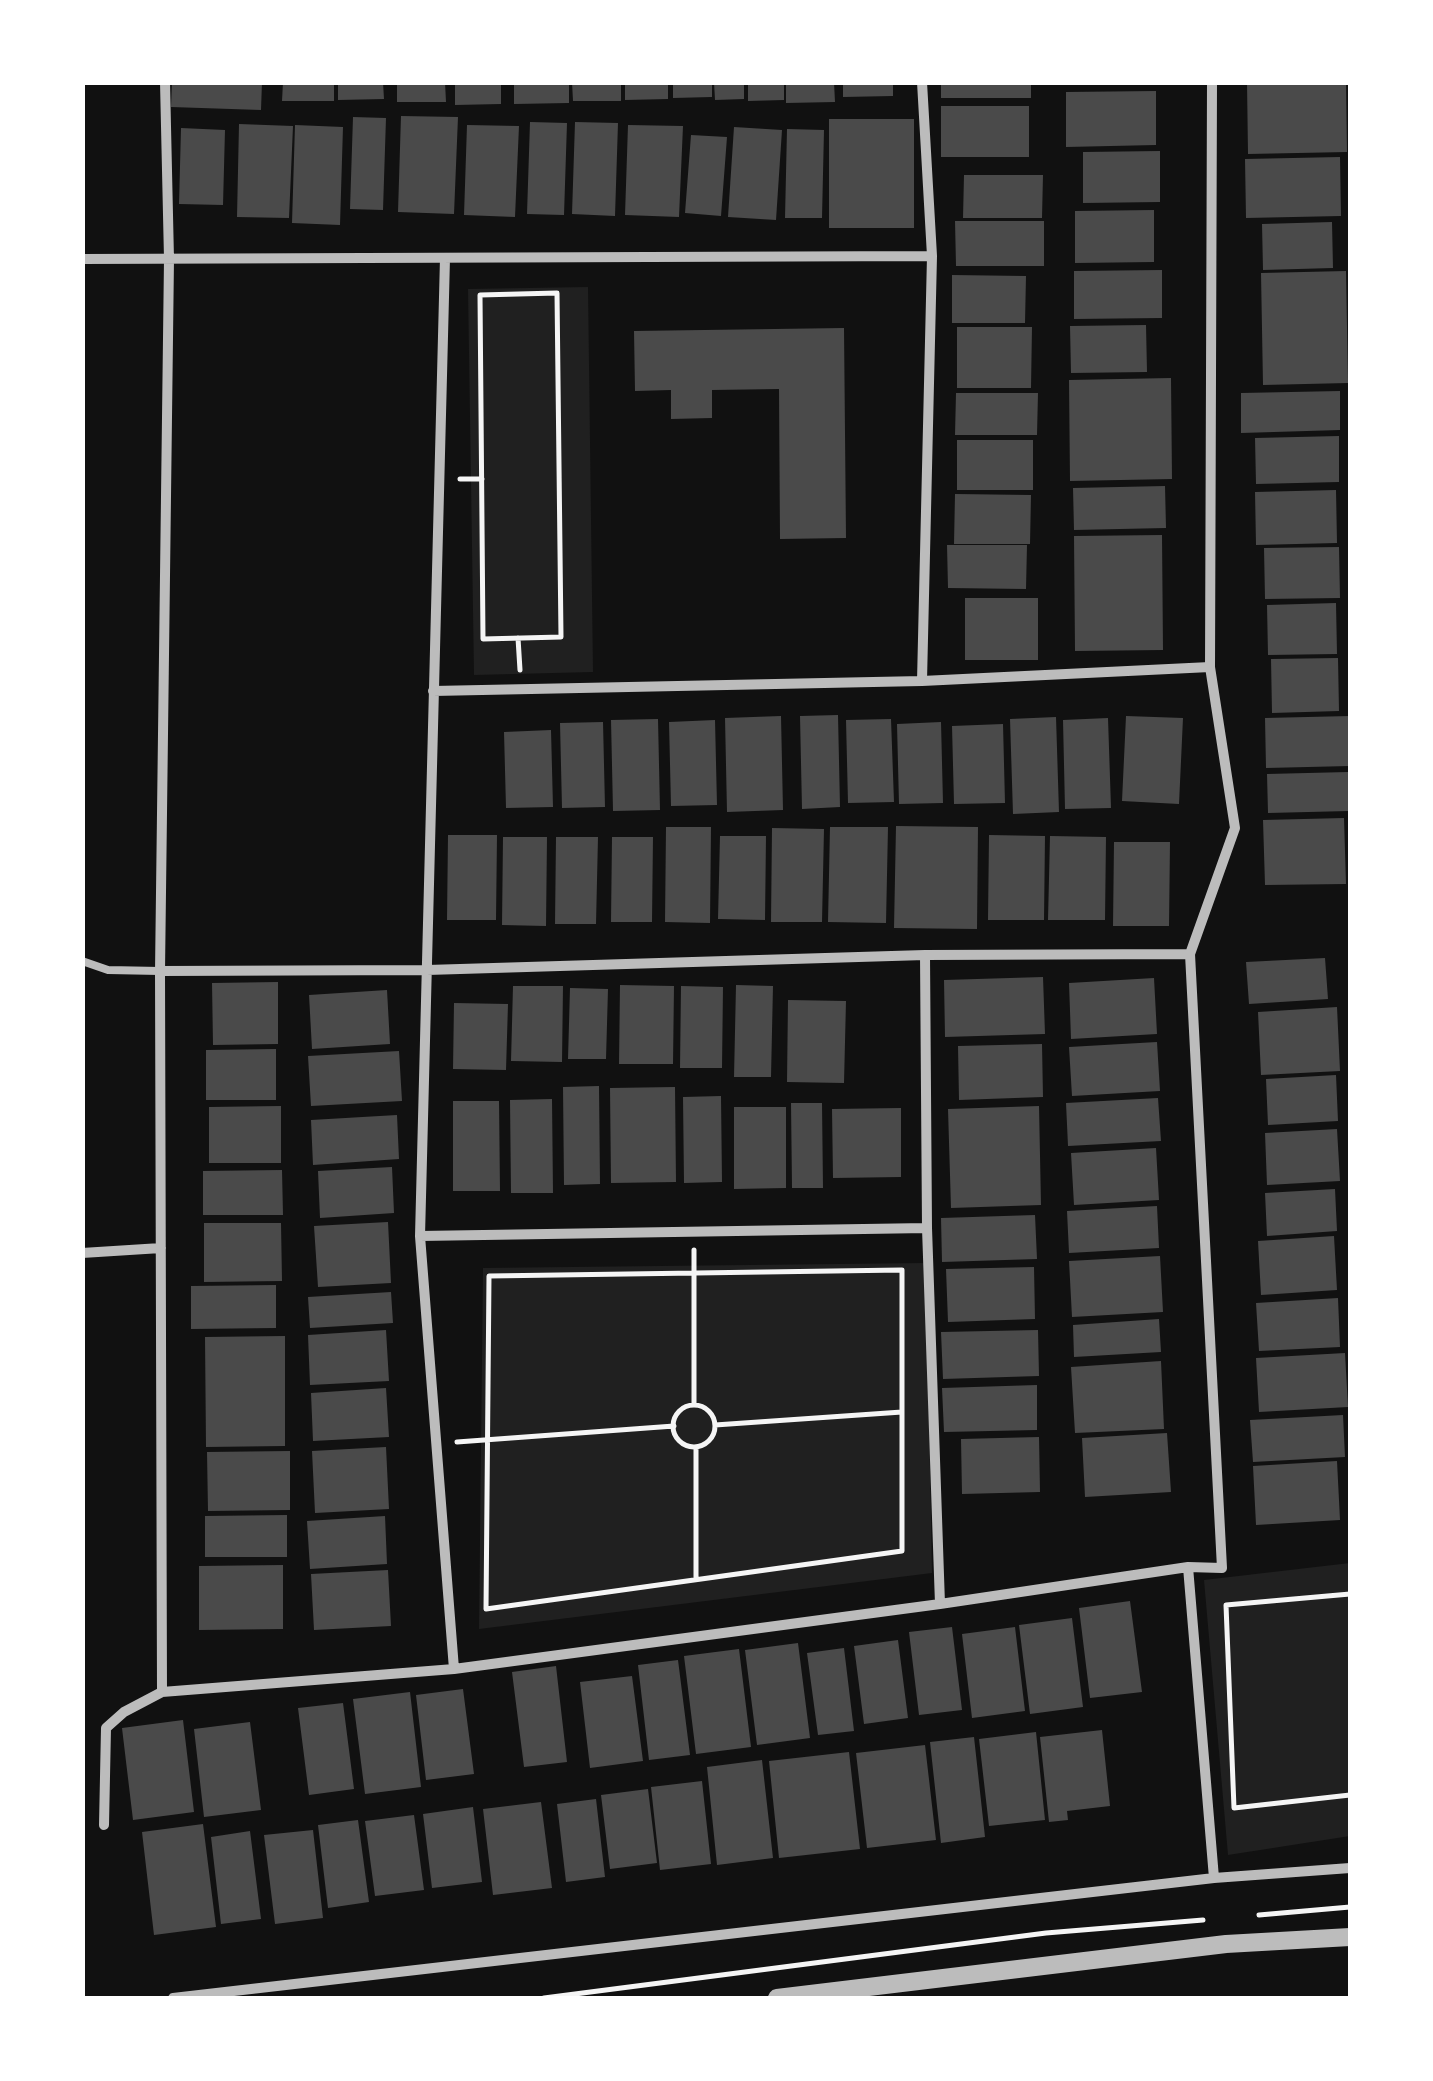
<!DOCTYPE html>
<html>
<head>
<meta charset="utf-8">
<style>
  body { margin:0 }
  #map { position:relative; width:1433px; height:2081px; overflow:hidden; background:#111; font-family:Jost,sans-serif }
  canvas { display:block }
  .frame { position:absolute; inset:0; border:85px solid #fff; pointer-events:none }
</style>
</head>
<body>
<div id="map">
<canvas width="1433" height="2081"></canvas>
<div class="frame"></div>
</div>
<script>
const ctx = document.querySelector('canvas').getContext('2d');
ctx.lineJoin = 'round';
function fill(path, color) { ctx.fillStyle = color; ctx.fill(path, 'evenodd'); }
const toPath = rows => new Path2D(rows.map(r => 'M' + r).join(''));
function trace(path, color, width, dash) { ctx.strokeStyle = color; ctx.lineWidth = width; ctx.lineCap = dash ? 'butt' : 'round'; ctx.setLineDash(dash || []); ctx.stroke(path); }
fill(toPath([
  [588,287,593,672,474,675,468,289],
  [926,1263,932,1573,479,1629,483,1268],
  [1350,1563,1350,1836,1228,1855,1204,1580]
]), '#202020');
fill(toPath([
  [172,82,262,82,261,110,171,107],
  [283,82,334,82,334,101,282,101],
  [338,82,383,82,384,99,338,100],
  [397,82,445,82,446,102,397,102],
  [455,82,501,82,501,104,455,105],
  [514,82,569,82,569,103,514,104],
  [572,82,621,82,621,101,573,101],
  [625,82,668,82,668,99,625,100],
  [673,82,712,82,712,97,673,98],
  [714,82,744,82,744,99,715,100],
  [748,82,784,82,784,100,748,101],
  [786,82,834,82,835,102,786,103],
  [843,82,893,82,893,96,843,97],
  [941,82,1031,82,1031,98,941,98],
  [1247,82,1346,82,1347,152,1248,154],
  [1156,91,1156,145,1066,147,1066,92],
  [941,106,1029,106,1029,157,941,157],
  [401,116,458,117,454,214,398,212],
  [353,117,386,118,383,210,350,209],
  [829,119,914,119,914,228,829,228],
  [530,122,567,123,564,215,527,214],
  [575,122,618,123,615,216,572,214],
  [239,124,293,126,289,218,237,217],
  [295,125,343,127,340,225,292,223],
  [467,125,519,126,515,217,464,215],
  [628,125,683,126,679,217,625,215],
  [734,127,782,130,776,220,728,217],
  [181,128,225,130,223,205,179,204],
  [787,129,824,130,822,218,785,218],
  [691,135,727,137,721,216,685,213],
  [1160,151,1160,202,1083,203,1083,152],
  [1340,157,1341,216,1246,218,1245,159],
  [964,175,1043,175,1042,218,963,218],
  [1154,210,1154,262,1075,263,1075,211],
  [955,221,1044,221,1044,266,956,266],
  [1332,222,1333,268,1263,270,1262,224],
  [1162,270,1162,318,1074,319,1074,271],
  [1346,271,1348,383,1263,385,1261,273],
  [952,275,1026,276,1025,323,952,323],
  [1146,325,1147,372,1071,373,1070,326],
  [957,327,1032,327,1031,388,957,388],
  [844,328,846,538,780,539,779,389,712,390,712,418,671,419,671,390,635,391,634,331],
  [1171,378,1172,479,1070,481,1069,380],
  [1340,391,1340,430,1241,433,1241,393],
  [956,393,1038,393,1037,435,955,435],
  [1339,436,1339,482,1256,484,1255,438],
  [957,440,1033,440,1033,490,957,490],
  [1165,486,1166,528,1074,530,1073,488],
  [1336,490,1337,543,1256,545,1255,492],
  [955,494,1031,495,1030,544,954,544],
  [1162,535,1163,650,1075,651,1074,536],
  [947,545,1027,545,1026,589,948,588],
  [1339,547,1340,598,1265,599,1264,548],
  [965,598,1038,598,1038,660,965,660],
  [1336,603,1337,654,1268,655,1267,605],
  [1338,658,1339,711,1272,713,1271,659],
  [838,715,840,807,802,809,800,716],
  [781,716,783,810,727,812,725,718],
  [1126,716,1183,718,1179,804,1122,801],
  [1350,716,1350,766,1266,768,1265,718],
  [1056,717,1059,812,1013,814,1010,719],
  [1108,718,1111,808,1065,809,1063,720],
  [658,719,660,810,613,811,611,720],
  [891,719,894,802,848,803,846,720],
  [715,720,717,805,671,806,669,722],
  [603,722,605,807,562,808,560,723],
  [941,722,943,803,899,804,897,724],
  [1003,724,1005,803,954,804,952,726],
  [551,730,553,807,506,808,504,732],
  [1348,772,1349,811,1268,813,1267,774],
  [1344,818,1346,884,1265,885,1263,820],
  [896,826,978,827,977,929,894,928],
  [666,827,711,827,710,923,665,922],
  [830,827,888,827,886,923,828,922],
  [772,828,824,829,822,922,771,922],
  [448,835,497,835,496,920,447,920],
  [989,835,1045,836,1044,920,988,920],
  [720,836,766,836,765,920,718,919],
  [1050,836,1106,837,1105,920,1048,920],
  [503,837,547,837,546,926,502,925],
  [556,837,598,837,596,924,555,924],
  [612,837,653,837,652,922,611,922],
  [1114,842,1170,842,1169,926,1113,926],
  [1325,958,1328,999,1249,1004,1246,962],
  [1043,977,1045,1034,945,1037,944,980],
  [1154,978,1157,1034,1071,1039,1069,983],
  [278,982,278,1044,213,1045,212,983],
  [620,985,674,986,673,1064,619,1064],
  [736,985,773,986,771,1077,734,1077],
  [513,986,563,986,562,1062,511,1061],
  [681,986,723,987,722,1068,680,1068],
  [570,988,608,989,606,1059,568,1059],
  [387,990,390,1044,312,1049,309,995],
  [788,1000,846,1001,844,1083,787,1082],
  [454,1003,508,1004,506,1070,453,1069],
  [1337,1007,1340,1071,1261,1075,1258,1012],
  [1157,1042,1160,1091,1072,1096,1069,1047],
  [1042,1044,1043,1097,959,1100,958,1046],
  [276,1049,276,1100,206,1100,206,1050],
  [399,1051,402,1101,311,1106,308,1056],
  [1336,1075,1338,1121,1268,1125,1266,1079],
  [599,1086,600,1184,564,1185,563,1087],
  [675,1087,676,1182,611,1183,610,1088],
  [721,1096,722,1182,684,1183,683,1097],
  [1158,1098,1161,1141,1068,1146,1066,1103],
  [552,1099,553,1193,511,1193,510,1100],
  [453,1101,499,1101,500,1191,453,1191],
  [791,1103,822,1103,823,1188,792,1188],
  [281,1106,281,1163,209,1163,209,1107],
  [1039,1106,1041,1205,951,1208,948,1109],
  [734,1107,786,1107,786,1188,734,1189],
  [901,1108,901,1177,833,1178,832,1109],
  [397,1115,399,1159,313,1165,311,1120],
  [1337,1129,1340,1181,1267,1185,1265,1133],
  [1156,1148,1159,1200,1074,1205,1071,1153],
  [392,1167,394,1213,320,1218,318,1171],
  [282,1170,283,1215,203,1215,203,1171],
  [1335,1189,1337,1231,1267,1236,1265,1193],
  [1157,1206,1159,1248,1069,1253,1067,1211],
  [1035,1215,1037,1259,942,1262,941,1218],
  [388,1222,391,1283,318,1287,314,1226],
  [204,1223,281,1223,282,1281,204,1282],
  [1334,1236,1337,1290,1261,1295,1258,1241],
  [1160,1256,1163,1312,1072,1317,1069,1261],
  [1034,1267,1035,1319,948,1322,946,1269],
  [276,1285,276,1328,191,1329,191,1286],
  [391,1292,393,1323,310,1328,308,1297],
  [1338,1298,1340,1347,1259,1351,1256,1303],
  [1159,1319,1161,1352,1074,1357,1073,1325],
  [386,1330,389,1381,310,1385,308,1335],
  [1038,1330,1039,1376,943,1379,941,1332],
  [285,1336,285,1446,206,1447,205,1337],
  [1345,1353,1348,1407,1259,1412,1256,1358],
  [1161,1361,1164,1429,1075,1433,1071,1367],
  [1037,1385,1037,1430,944,1432,942,1388],
  [386,1388,389,1437,313,1441,311,1393],
  [1343,1415,1345,1457,1253,1462,1250,1420],
  [1167,1433,1171,1492,1085,1497,1082,1438],
  [1039,1437,1040,1492,962,1494,961,1439],
  [386,1447,389,1509,315,1513,312,1451],
  [290,1451,290,1510,208,1511,207,1452],
  [1337,1461,1340,1520,1256,1525,1253,1466],
  [287,1515,287,1557,205,1557,205,1516],
  [385,1516,387,1564,310,1569,307,1521],
  [283,1565,283,1629,199,1630,199,1566],
  [388,1570,391,1626,314,1630,311,1574],
  [1130,1601,1142,1692,1090,1698,1079,1608],
  [1072,1618,1083,1707,1030,1714,1019,1625],
  [952,1627,962,1710,919,1715,909,1632],
  [1015,1627,1025,1711,972,1718,962,1634],
  [898,1640,908,1718,864,1724,854,1646],
  [798,1643,810,1738,757,1745,745,1650],
  [844,1648,854,1731,818,1735,807,1653],
  [739,1649,751,1747,696,1754,684,1656],
  [678,1660,690,1755,649,1760,638,1665],
  [556,1666,567,1762,524,1767,512,1672],
  [632,1676,643,1761,590,1768,580,1682],
  [463,1689,474,1774,426,1780,416,1695],
  [410,1692,421,1787,365,1794,353,1699],
  [343,1703,354,1789,309,1795,298,1708],
  [183,1720,194,1812,133,1820,122,1728],
  [250,1722,261,1810,204,1817,194,1729],
  [1102,1730,1110,1806,1067,1811,1068,1820,1049,1822,1040,1737],
  [1036,1732,1045,1820,989,1826,979,1739],
  [974,1737,985,1837,941,1843,930,1742],
  [925,1745,936,1840,867,1848,856,1753],
  [849,1752,860,1849,779,1858,769,1761],
  [762,1760,773,1858,717,1865,707,1767],
  [702,1781,711,1864,660,1870,651,1787],
  [648,1789,657,1863,610,1869,601,1795],
  [596,1799,605,1877,566,1882,557,1804],
  [541,1802,552,1888,493,1895,483,1809],
  [473,1807,482,1882,432,1888,423,1814],
  [414,1815,424,1890,375,1896,365,1821],
  [358,1820,369,1902,328,1908,318,1825],
  [203,1824,216,1927,154,1935,142,1832],
  [313,1830,323,1918,275,1924,264,1835],
  [250,1831,261,1919,221,1924,211,1837]
]), '#4a4a4a');
trace(toPath([
  [557,293,561,637,483,639,480,295,557,293],
  [460,479,482,479],
  [518,638,520,670],
  [694,1250,694,1405],
  [902,1270,902,1551,486,1609,489,1276,902,1270],
  '673 1426a21 21 0 1 1 42 0a21 21 0 1 1-42 0Z',
  [715,1425,902,1412],
  [457,1442,674,1426],
  [696,1447,696,1579],
  [1350,1594,1226,1605,1234,1808,1350,1795],
  [1259,1915,1350,1907],
  [544,1998,1046,1933,1203,1920]
]), '#f5f5f5', 5);
trace(toPath([
  [82,961,108,970,160,971]
]), '#bcbcbc', 8);
trace(toPath([
  [922,82,932,256,922,681],
  [445,258,420,1236,454,1669],
  [82,259,932,256],
  [433,691,922,681,1210,667],
  [925,955,927,1228,940,1604],
  [160,971,427,970,925,955,1190,954],
  [420,1236,927,1228],
  [82,1253,161,1248],
  [1188,1567,1214,1878],
  [162,1692,160,971,169,259,165,82],
  [104,1825,106,1728,124,1712,162,1692,454,1669,940,1604,1188,1567,1222,1568,1190,954,1235,828,1210,667,1212,82],
  [173,1998,1214,1878,1350,1868]
]), '#bcbcbc', 10);
trace(toPath([
  [777,1998,1226,1944,1350,1937]
]), '#bcbcbc', 18);
</script>
</body>
</html>
